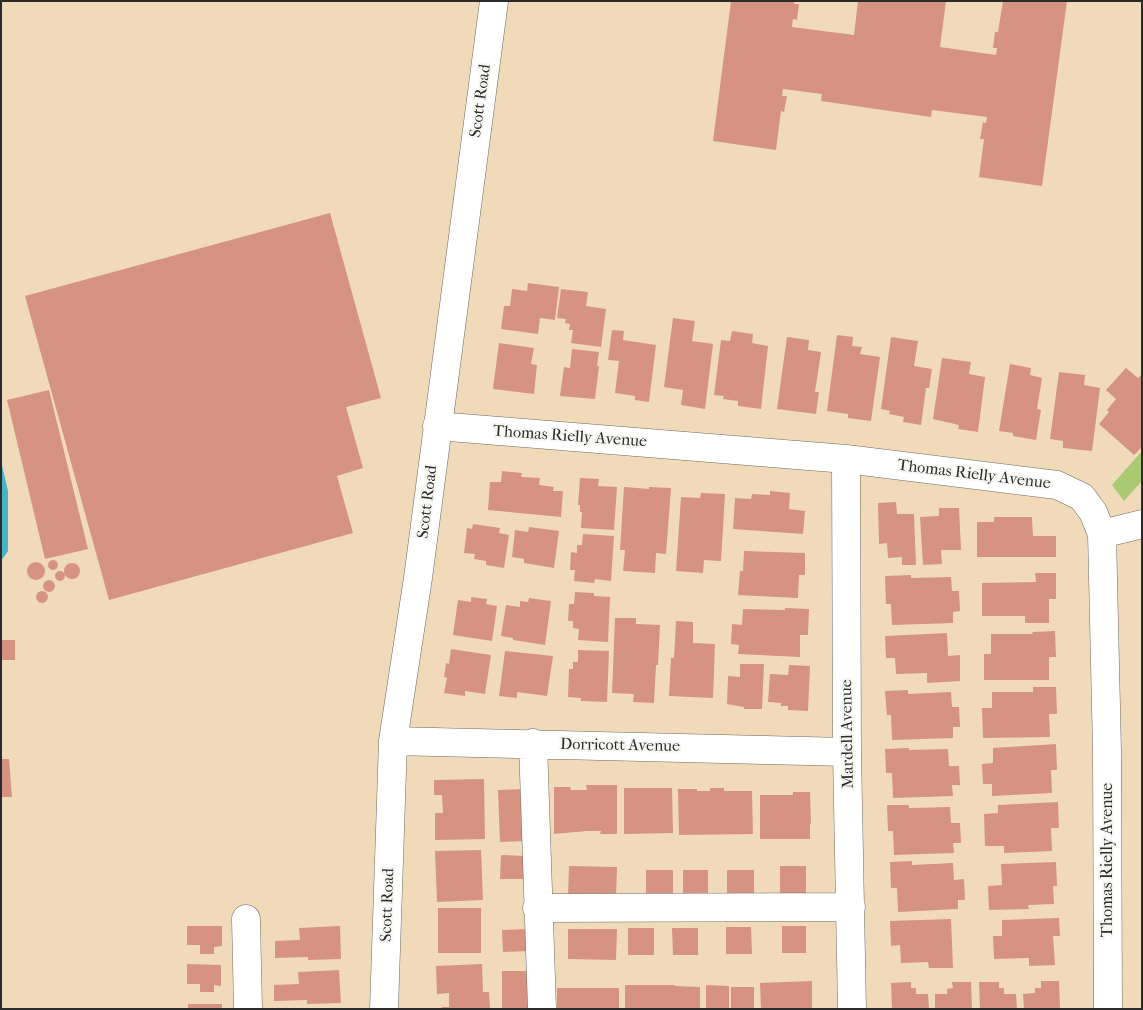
<!DOCTYPE html>
<html>
<head>
<meta charset="utf-8">
<style>
  body { margin:0 }
  #map { position:relative; width:1143px; height:1010px; overflow:hidden; background:#f1daba; font-family:"IM FELL French Canon",serif }
  canvas { display:block }
  .frame { position:absolute; inset:0; border:2px solid #2b2b2b; pointer-events:none }
</style>
</head>
<body>
<div id="map">
<canvas width="1143" height="1010"></canvas>
<div class="frame"></div>
</div>
<script>
const ctx = document.querySelector('canvas').getContext('2d');
ctx.lineJoin = 'round';
function fill(path, color) { ctx.fillStyle = color; ctx.fill(path, 'evenodd'); }
const toPath = rows => new Path2D(rows.map(r => 'M' + r).join(''));
function trace(path, color, width, dash) { ctx.strokeStyle = color; ctx.lineWidth = width; ctx.lineCap = dash ? 'butt' : 'round'; ctx.setLineDash(dash || []); ctx.stroke(path); }
function drawText(font, color, halo, rows, align = 'center') {
  ctx.font = font + ' "IM FELL French Canon",serif'; ctx.lineWidth = 4; ctx.setLineDash([]); ctx.textBaseline = 'middle'; ctx.strokeStyle = halo; ctx.fillStyle = color; for (const [text, x, y, turn = 0] of rows) {
    ctx.save(); ctx.translate(x, y); ctx.rotate((+turn || 0) * Math.PI / 180); ctx.textAlign = isNaN(turn) ? turn : align; if (halo) ctx.strokeText(text, 0, 0); ctx.fillText(text, 0, 0); ctx.restore();
  }
}
fill(toPath([
  [1142,451,1142,481,1124,501,1112,485]
]), '#aaca72');
fill(toPath([
  [1,461,8,491,8,551,1,561]
]), '#46b4c1');
fill(toPath([
  [731,1,795,1,794,4,799,4,797,20,793,19,792,27,854,35,858,1,946,1,940,47,996,55,997,48,993,48,995,32,998,32,1003,1,1067,1,1042,186,979,177,984,139,980,139,983,122,986,123,987,117,932,110,931,117,821,101,822,94,783,89,782,96,787,96,784,112,781,111,776,150,713,141],
  [330,213,381,398,346,407,363,468,337,476,353,533,109,600,25,296],
  [528,283,559,287,555,320,540,318,538,334,501,329,504,306,510,306,512,289,527,291],
  [561,289,588,292,586,306,606,309,601,347,571,343,573,330,569,330,570,324,565,323,566,319,557,318],
  [673,318,695,321,692,341,713,344,705,409,681,405,683,390,664,387],
  [612,330,624,331,623,340,656,345,649,402,635,400,635,396,615,393,619,361,608,360],
  [732,331,753,334,752,343,768,346,761,409,738,406,738,401,723,399,724,396,714,395,721,340,730,341],
  [837,335,853,337,852,346,862,347,860,354,880,357,871,421,848,418,848,414,827,411],
  [787,337,809,340,808,350,821,352,815,392,819,392,816,414,777,409],
  [891,337,918,341,914,366,932,369,929,388,926,388,921,425,903,422,904,417,889,414,890,411,881,409],
  [499,343,534,348,531,364,537,365,534,394,493,389],
  [572,349,599,352,597,366,599,366,595,399,560,396,564,367,570,368],
  [942,358,971,362,969,374,985,377,978,432,958,429,959,425,933,419],
  [1010,364,1031,368,1030,375,1042,378,1037,409,1041,410,1036,440,1013,436,1013,433,999,431],
  [1126,368,1138,378,1142,374,1142,447,1134,455,1099,424,1109,412,1107,410,1116,399,1106,390],
  [1059,372,1085,375,1084,385,1100,388,1092,451,1063,448,1063,441,1050,439],
  [49,390,88,549,45,559,7,400],
  [502,471,522,473,521,477,540,478,539,485,554,487,553,491,563,491,561,517,488,510,490,482,501,482],
  [580,478,599,479,598,486,617,487,614,530,581,528,582,512,580,512,580,505,578,505],
  [624,487,649,489,649,487,671,488,666,554,656,553,655,573,623,571,625,550,620,550],
  [770,491,790,493,789,509,805,511,803,534,733,529,735,498,751,499,752,494,770,495],
  [701,493,725,494,721,561,704,560,703,573,676,571,681,497,700,498],
  [896,502,897,514,914,514,916,565,902,565,902,557,888,558,887,543,879,544,878,503],
  [939,508,959,508,961,550,941,550,942,564,923,565,920,517,939,516],
  [994,517,1032,517,1033,536,1056,536,1056,557,977,557,977,522,994,522],
  [473,524,500,528,499,533,509,535,504,568,486,565,486,561,474,559,475,554,464,553,467,528,472,529],
  [529,527,559,531,554,568,524,563,524,559,512,557,515,530,528,532],
  [583,534,614,536,611,581,595,579,594,583,574,581,575,570,570,570,571,552,577,553,577,545,582,545],
  [744,551,805,553,805,575,799,575,798,598,738,595,740,571,743,571],
  '48 565a5 5 0 1 1 10 0a5 5 0 1 1-10 0Z',
  '27 571a9 9 0 1 1 18 0a9 9 0 1 1-18 0Z',
  '64 571a8 8 0 1 1 16 0a8 8 0 1 1-16 0Z',
  '55 576a5 5 0 1 1 10 0a5 5 0 1 1-10 0Z',
  [1035,573,1056,573,1056,599,1049,599,1049,623,1025,623,1025,616,982,616,982,583,1036,582],
  [911,575,911,578,951,577,952,591,959,591,960,611,953,612,953,623,892,625,891,604,886,604,885,576],
  '43 586a6 6 0 1 1 12 0a6 6 0 1 1-12 0Z',
  '36 597a6 6 0 1 1 12 0a6 6 0 1 1-12 0Z',
  [575,592,594,593,594,596,610,597,608,642,578,640,579,629,573,628,573,621,568,621,569,604,574,604],
  [471,597,487,599,486,604,497,606,492,641,453,635,458,600,471,602],
  [529,598,551,601,545,645,513,640,513,638,501,636,506,605,520,607,520,601,528,602],
  [785,608,809,609,808,635,800,635,800,657,738,654,739,645,731,644,732,624,742,625,743,609,785,610],
  [615,618,636,618,636,624,660,625,658,665,656,665,654,703,633,702,634,694,612,693],
  [676,621,693,622,693,643,715,644,713,698,669,696,671,658,674,658],
  [1055,631,1056,657,1049,657,1049,680,984,680,984,654,991,654,991,634,1033,634,1032,632],
  [947,633,948,656,960,655,960,681,927,683,927,673,896,674,895,658,886,658,885,636],
  [1,640,15,640,15,660,1,660],
  [451,649,491,655,485,694,465,691,465,696,444,693,447,678,444,677,446,663,449,664],
  [578,650,609,651,607,702,581,701,581,698,568,697,569,669,573,669,573,662,578,662],
  [505,651,553,656,547,696,517,692,517,698,499,696],
  [740,664,764,664,762,709,744,709,744,707,727,704,728,676,740,677],
  [789,665,810,666,808,711,788,710,788,706,781,706,781,703,768,702,770,674,788,675],
  [1033,687,1056,687,1057,714,1049,714,1050,737,983,738,982,708,992,708,992,692,1033,692],
  [908,690,908,694,951,692,952,707,959,707,960,727,953,727,953,738,892,740,891,715,887,715,885,691],
  [1056,744,1057,770,1051,770,1052,793,992,796,992,784,983,784,982,764,993,763,993,748],
  [909,748,909,750,948,749,949,766,959,766,960,785,952,785,953,796,893,798,892,773,886,773,885,749],
  [1,759,9,759,12,797,1,797],
  [484,779,485,839,435,840,435,813,443,813,442,795,434,795,434,780],
  [586,785,617,785,617,834,600,834,601,831,587,831,554,834,554,787,570,787,571,790,587,790],
  [624,788,672,788,673,833,624,834],
  [710,788,724,788,724,791,752,791,753,834,679,835,678,789,697,789,697,791,710,791],
  [524,789,526,841,500,842,498,790],
  [793,792,810,792,811,824,810,824,810,839,760,839,760,795,793,795],
  [1058,802,1059,828,1051,828,1052,851,1004,853,1004,846,985,846,984,814,998,813,998,805],
  [887,805,909,805,909,808,950,807,951,823,960,823,961,843,953,843,954,853,894,855,893,831,888,831],
  [481,850,483,900,437,902,435,851],
  [501,855,527,856,527,879,500,879],
  [912,861,912,865,953,863,954,880,964,879,965,900,958,900,958,909,898,912,897,888,891,888,890,862],
  [1056,862,1057,886,1053,886,1054,904,1028,905,1029,909,989,910,988,886,1002,885,1001,864],
  [569,866,617,867,616,897,568,896],
  [780,866,806,866,806,893,780,893],
  [646,870,673,870,673,897,646,896],
  [683,870,708,870,708,896,683,896],
  [727,870,754,870,754,896,727,895],
  [438,908,481,908,481,953,438,953],
  [1059,918,1060,936,1053,936,1055,965,1029,966,1029,958,994,959,993,936,1002,936,1002,920],
  [951,919,953,968,929,968,928,962,901,963,900,945,891,946,890,921],
  [187,926,222,926,222,946,214,947,214,954,200,954,200,945,187,945],
  [340,926,341,959,308,960,308,957,275,958,275,941,300,940,299,928],
  [782,926,806,926,806,953,782,953],
  [726,927,751,927,752,954,726,954],
  [628,928,654,928,654,955,628,955],
  [672,928,698,928,698,955,673,955],
  [527,929,528,951,503,952,502,930],
  [568,929,617,929,616,960,568,959],
  [187,964,221,965,221,986,214,985,214,992,200,992,200,984,187,984],
  [482,964,483,992,489,992,490,1009,442,1009,442,1007,449,1007,449,993,437,994,436,966],
  [339,970,341,1003,307,1004,307,1000,274,1001,274,985,299,984,298,972],
  [502,971,529,971,529,1009,502,1009],
  [812,981,812,1009,761,1009,760,983],
  [1041,981,1059,981,1060,1009,1024,1009,1023,994,1035,993,1035,988,1041,988],
  [911,982,911,988,916,988,916,994,928,994,929,1009,892,1009,891,983],
  [952,982,971,982,972,1009,935,1009,935,994,947,994,947,989,953,988],
  [979,982,999,982,999,988,1004,988,1004,994,1016,994,1017,1009,980,1009],
  [625,985,674,985,675,986,700,987,700,1009,625,1009],
  [706,985,729,986,729,1009,706,1009],
  [731,987,754,987,754,1009,731,1009],
  [557,988,619,988,619,1009,557,1009],
  [188,1004,222,1004,222,1009,188,1009]
]), '#d69382');
const street = toPath([
  [437,426,846,459,1057,485,1082,497,1093,512,1102,534,1107,751,1108,1009],
  [846,459,847,752,852,1009],
  [1102,534,1142,524],
  [393,741,847,752],
  [533,743,542,1009],
  [537,908,851,907],
  [246,919,248,1009],
  [384,1009,393,741,418,578,494,1]
]);
trace(street, '#70685d', 29);
trace(street, '#fff', 28);
drawText('16px', '#2b2b2b', '#f6f6f2', [
  ["Scott Road",481,101,-82],
  ["Thomas Rielly Avenue",570,437,4],
  ["Thomas Rielly Avenue",974,475,7],
  ["Scott Road",428,502,-83],
  ["Mardell Avenue",848,734,-91],
  ["Dorricott Avenue",620,746,1],
  ["Thomas Rielly Avenue",1108,860,-90],
  ["Scott Road",388,905,-88]
]);
</script>
</body>
</html>
